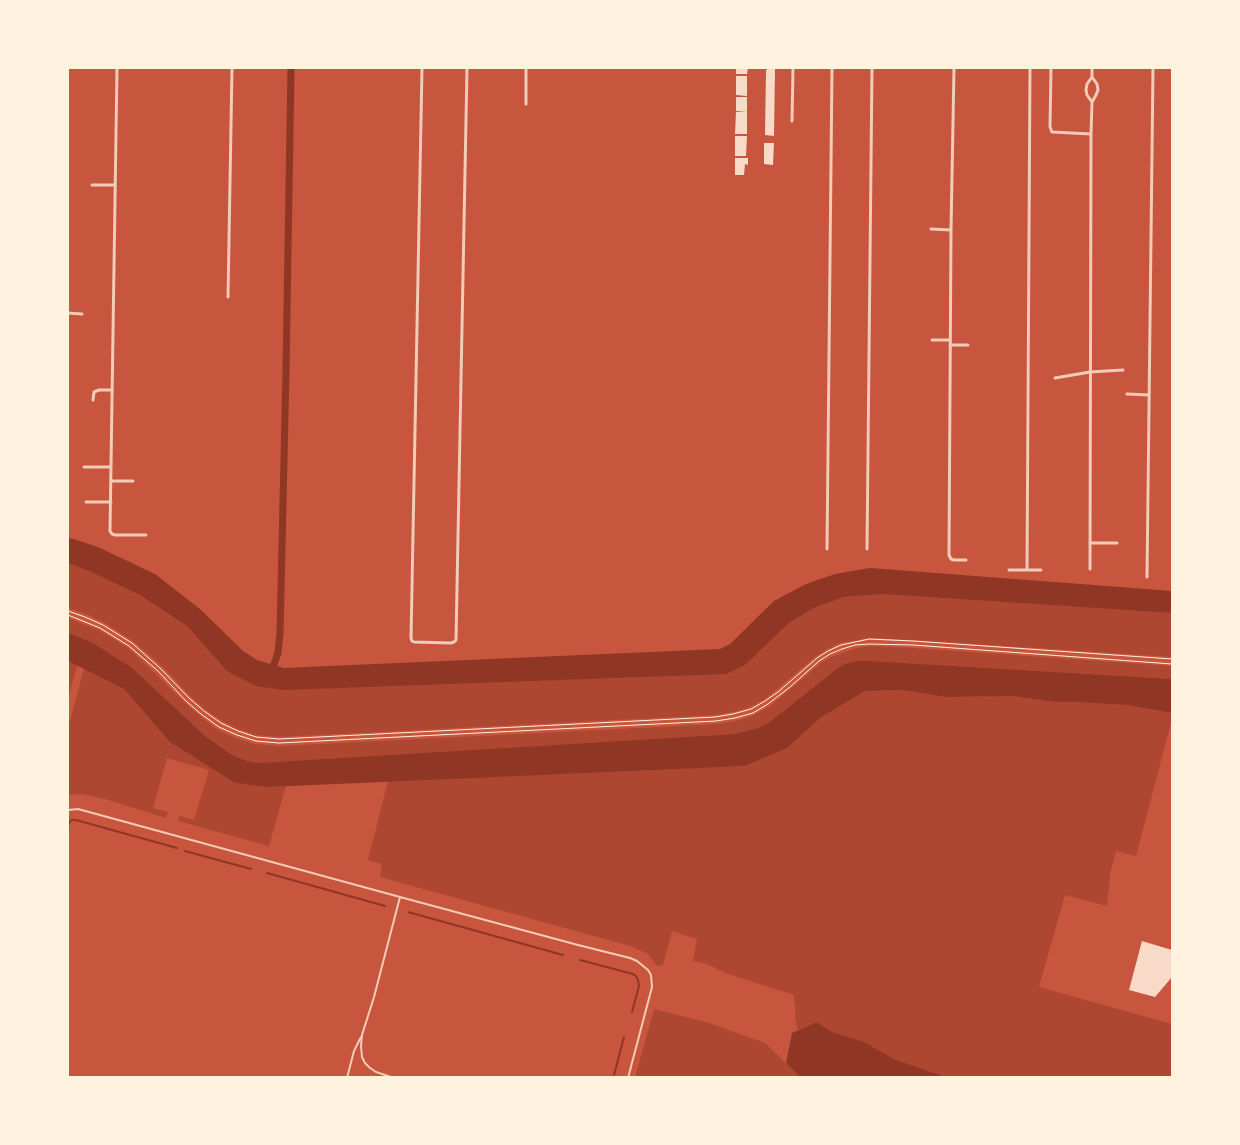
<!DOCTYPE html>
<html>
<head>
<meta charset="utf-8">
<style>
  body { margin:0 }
  #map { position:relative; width:1240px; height:1145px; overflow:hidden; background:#c8553d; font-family:"Fira Sans Condensed",sans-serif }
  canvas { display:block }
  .frame { position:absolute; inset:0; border:69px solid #fff3e0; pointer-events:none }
</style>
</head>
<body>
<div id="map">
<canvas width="1240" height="1145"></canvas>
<div class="frame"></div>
</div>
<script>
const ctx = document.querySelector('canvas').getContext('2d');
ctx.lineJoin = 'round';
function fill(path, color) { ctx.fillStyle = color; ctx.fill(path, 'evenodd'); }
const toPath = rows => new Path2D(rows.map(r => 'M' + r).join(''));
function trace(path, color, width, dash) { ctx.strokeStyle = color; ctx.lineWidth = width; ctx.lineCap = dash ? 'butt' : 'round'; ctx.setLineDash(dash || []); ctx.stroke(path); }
fill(toPath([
  [68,563,91,572,140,595,187,626,227,671,745,665,790,622,816,607,844,597,882,594,1172,613,1172,657,913,640,870,638,840,643,827,649,815,657,764,700,750,707,733,712,715,715,279,737,267,736,256,735,238,729,222,721,206,710,191,697,163,667,134,642,105,623,86,614,68,608],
  [68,618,99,630,127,647,156,674,185,703,200,716,218,730,236,738,255,744,268,745,279,746,716,724,736,721,754,715,770,706,821,663,831,657,856,648,871,646,915,648,1172,666,1172,679,869,661,858,661,770,722,758,728,735,734,257,763,247,761,232,755,205,736,131,667,93,643,68,633],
  [68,661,77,666,68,698],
  [84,669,124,689,170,742,235,783,267,787,286,786,269,846,178,821,180,816,194,820,209,770,167,758,153,808,168,812,166,818,105,799,81,794,68,795,68,728],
  [902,690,946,697,1013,696,1055,702,1074,702,1127,705,1172,713,1172,719,1136,856,1116,851,1110,874,1107,906,1065,895,1039,987,1172,1024,1172,1077,946,1077,896,1060,862,1041,832,1032,817,1022,798,1030,796,1025,794,995,725,973,707,964,693,961,697,939,672,931,663,965,657,966,648,954,630,946,380,877,382,864,368,860,388,781,745,766,787,748,820,718,865,691],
  [654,1009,706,1022,765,1043,800,1077,635,1078]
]), '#ae4732');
fill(toPath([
  [68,538,74,539,100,548,155,574,200,609,243,651,257,660,284,668,720,649,730,644,774,601,806,584,835,574,870,568,1172,591,1172,613,882,594,844,597,816,607,790,622,745,665,726,674,283,690,256,686,227,671,187,626,140,595,91,572,68,563],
  [68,633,93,643,131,667,205,736,232,755,247,761,257,763,735,734,758,728,770,722,838,668,845,664,858,661,869,661,1172,679,1172,713,1127,705,1074,702,1055,702,1013,696,946,697,902,690,865,691,820,718,787,748,745,766,267,787,235,783,170,742,124,689,68,661],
  [817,1022,832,1032,862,1041,896,1060,946,1077,800,1077,786,1063,792,1033]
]), '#8f3625');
trace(toPath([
  [68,825,71,820,76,820,177,848],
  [185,851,251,869],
  [267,873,385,906],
  [408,912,563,955],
  [580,960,633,974,636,976,638,980,639,986,632,1012],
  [614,1075,624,1037]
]), '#8f3625', 2);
trace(toPath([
  [271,673,278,653,280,633,286,371,291,68]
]), '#8f3625', 7);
fill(toPath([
  [736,68,748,68,747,74,736,74],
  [767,68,775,68,774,136,765,135,766,70,767,70],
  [736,76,747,76,747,96,736,95],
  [736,97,747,97,747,112,736,111],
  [736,112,747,112,747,134,735,134],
  [735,136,747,136,746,156,735,156],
  [764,143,774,143,773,165,764,164],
  [735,158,748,158,748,165,745,164,744,175,735,175],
  [1142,941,1172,950,1172,977,1155,997,1129,990]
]), '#f7dbc8');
trace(toPath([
  [68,611,85,617,103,625,132,643,161,669,189,698,204,711,221,723,238,731,256,737,279,739,715,717,733,714,751,709,765,701,778,692,817,658,828,651,841,645,869,639,913,641,1172,659],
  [68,615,100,628,129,646,158,671,186,701,201,714,219,727,237,735,256,741,279,743,716,721,735,718,753,713,768,704,790,687,819,661,830,654,842,649,855,645,869,644,913,645,1172,664]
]), '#fff3e0', 1);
trace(toPath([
  [68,810,78,809,400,897,578,945,630,958,637,961,648,970,651,975,652,987,628,1078],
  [347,1078,354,1051,361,1037],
  [394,1078,376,1072,370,1068,365,1063,362,1057,361,1046,362,1035,374,997,400,897]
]), '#f1ccb7', 2);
trace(toPath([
  [117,68,110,531,112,534,115,535,146,535],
  [422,68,411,638,412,641,414,642,451,643,454,642,456,640,467,68],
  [954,68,951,230,949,555,951,559,954,560,966,560],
  [1051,68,1050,127,1052,132,1091,134],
  [1092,68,1092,77],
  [1092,102,1087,95,1086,90,1087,84,1092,77],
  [526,104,526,68],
  [792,121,793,68],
  [92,185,115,185],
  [931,229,951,230],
  [228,297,232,68],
  [68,313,82,314],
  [932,340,950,340],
  [950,345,968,345],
  [1055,378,1090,372,1123,370],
  [1127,394,1149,395],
  [93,400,94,392,99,390,112,390],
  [84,467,111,467],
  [111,481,133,481],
  [86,502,111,502],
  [1090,543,1117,543],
  [827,549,832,68],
  [867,549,872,68],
  [1090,569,1091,134,1092,102,1096,95,1098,90,1097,84,1092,77],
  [1009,570,1041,570],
  [1027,570,1030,68],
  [1147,577,1153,68]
]), '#f1ccb7', 3);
</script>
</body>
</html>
